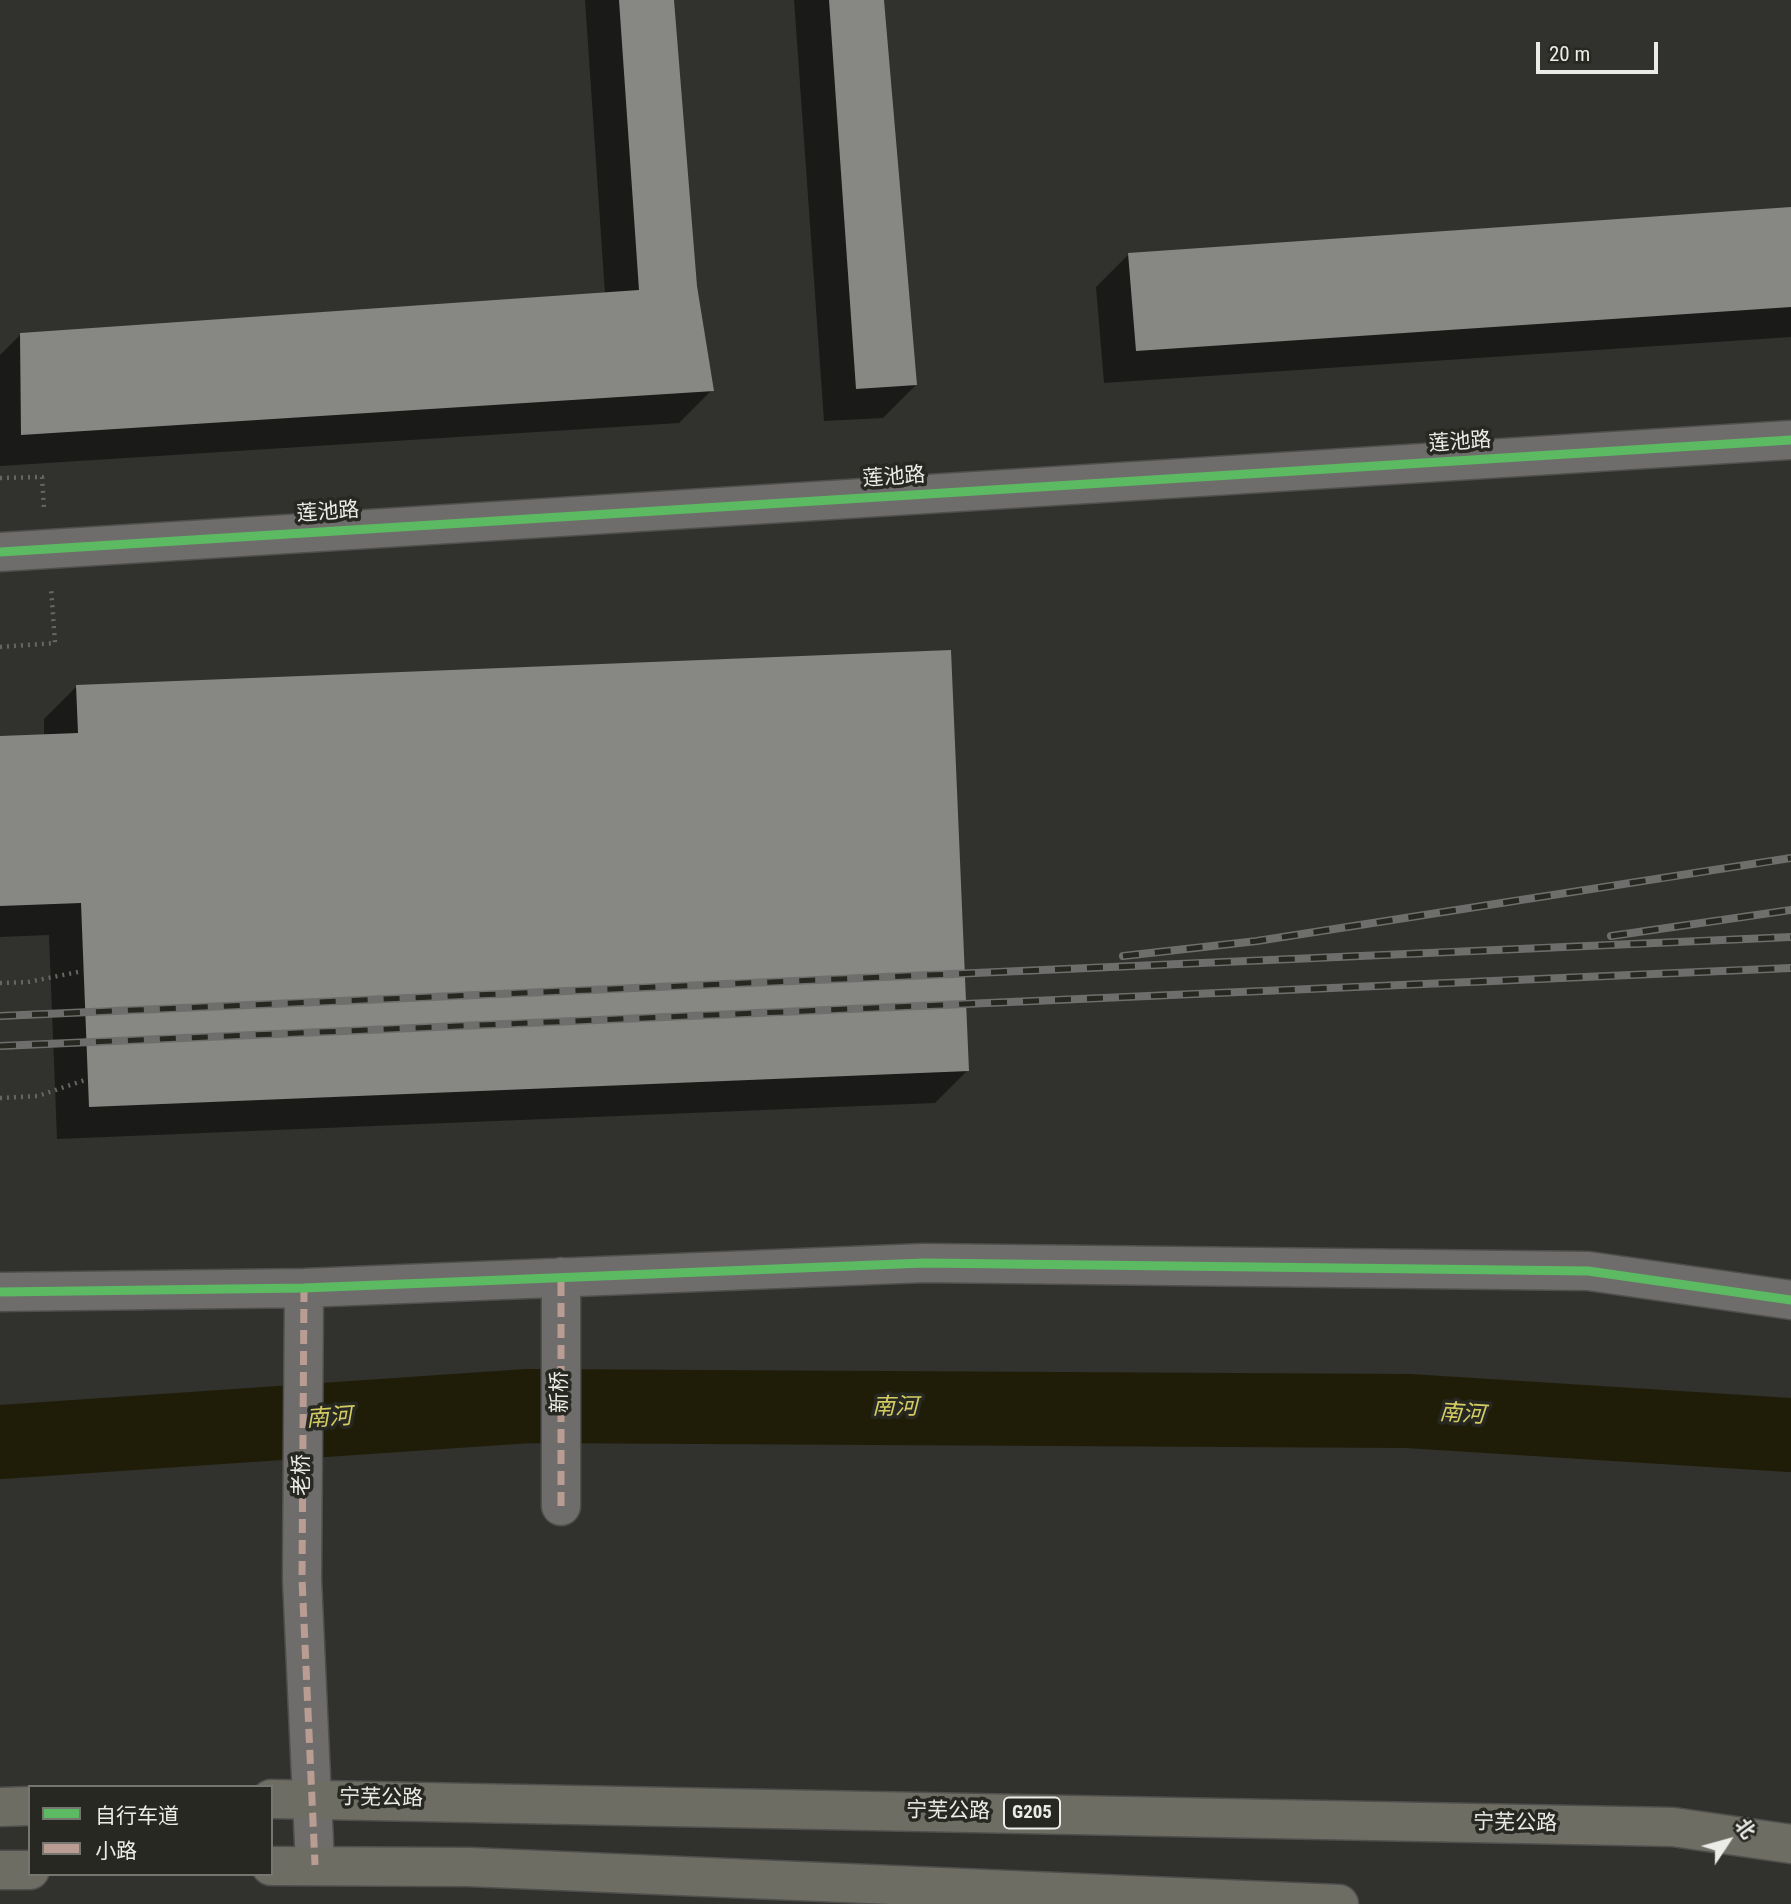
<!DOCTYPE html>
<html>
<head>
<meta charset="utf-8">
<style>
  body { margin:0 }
  #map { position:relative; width:1791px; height:1904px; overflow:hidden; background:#31312d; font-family:"Roboto Condensed","Noto Sans SC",sans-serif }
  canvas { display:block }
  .legend { position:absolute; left:28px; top:1785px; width:245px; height:91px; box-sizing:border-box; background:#282823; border:2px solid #767671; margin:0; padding:9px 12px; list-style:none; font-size:21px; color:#ebebe7 }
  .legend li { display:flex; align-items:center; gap:14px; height:35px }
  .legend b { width:35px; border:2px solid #767671 }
  .north { position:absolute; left:1693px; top:1806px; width:70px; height:70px; -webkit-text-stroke:5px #282823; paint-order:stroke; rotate:54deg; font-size:19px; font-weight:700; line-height:28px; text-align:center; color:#ebebe7 }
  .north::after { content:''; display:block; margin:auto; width:24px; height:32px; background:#ebebe7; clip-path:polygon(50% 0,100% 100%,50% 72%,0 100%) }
  .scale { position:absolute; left:1536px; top:42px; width:122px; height:32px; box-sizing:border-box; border:4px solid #ebebe7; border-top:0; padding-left:9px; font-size:21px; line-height:24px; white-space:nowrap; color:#ebebe7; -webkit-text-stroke:5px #282823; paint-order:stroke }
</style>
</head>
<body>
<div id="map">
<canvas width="1791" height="1904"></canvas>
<ul class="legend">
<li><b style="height:9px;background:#5cba63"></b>自行车道</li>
<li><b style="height:9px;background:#b99d93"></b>小路</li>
</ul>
<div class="north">北</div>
<div class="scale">20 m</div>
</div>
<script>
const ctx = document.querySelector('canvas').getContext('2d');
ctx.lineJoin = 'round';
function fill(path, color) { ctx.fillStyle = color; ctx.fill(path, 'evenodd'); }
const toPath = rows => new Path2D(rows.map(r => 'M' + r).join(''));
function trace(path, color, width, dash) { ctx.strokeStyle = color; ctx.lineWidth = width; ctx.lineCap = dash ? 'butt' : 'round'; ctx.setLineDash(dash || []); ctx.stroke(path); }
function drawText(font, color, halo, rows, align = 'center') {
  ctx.font = font + ' "Roboto Condensed","Noto Sans SC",sans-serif'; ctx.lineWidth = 7; ctx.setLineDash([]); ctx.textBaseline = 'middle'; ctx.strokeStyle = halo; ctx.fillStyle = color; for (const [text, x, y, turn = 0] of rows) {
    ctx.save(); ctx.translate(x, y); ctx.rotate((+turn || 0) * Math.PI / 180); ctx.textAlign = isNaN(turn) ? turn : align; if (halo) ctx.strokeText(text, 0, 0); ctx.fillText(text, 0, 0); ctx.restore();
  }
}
fill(toPath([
  [585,0,672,0,695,286,712,390,679,423,0,466,0,355,20,335,605,294],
  [794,0,882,0,916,385,883,418,824,421],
  [1791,209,1791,337,1104,383,1096,287,1129,254],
  [76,687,968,1070,935,1103,57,1139,49,935,0,937,0,738,44,736,44,719]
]), '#0007');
trace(toPath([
  [0,1442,529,1406,1408,1411,1791,1435]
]), '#1f1d08', 74);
fill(toPath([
  [619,0,674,0,697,286,714,391,21,435,20,333,639,290],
  [829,0,884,0,917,385,856,389],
  [1791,207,1791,307,1136,351,1128,253],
  [951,650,969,1071,89,1107,81,903,0,906,0,736,78,733,76,685]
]), '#878783');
const minor = toPath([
  [304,1288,302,1579,315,1865],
  [0,1292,304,1288,924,1263,1588,1271,1791,1300],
  [561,1506,561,1277]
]);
const tertiary = toPath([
  [0,552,1791,440]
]);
const trunk = toPath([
  [271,1799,1673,1827,1791,1844],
  [0,1807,30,1806],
  [271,1866,469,1867,1339,1904],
  [0,1870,30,1870]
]);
trace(minor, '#4f4f4d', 41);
trace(tertiary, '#4f4f4d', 41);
trace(trunk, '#4f4f4d', 41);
trace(toPath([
  [0,478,42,477,44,509],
  [0,647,55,643,51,588],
  [0,983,28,982,83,971],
  [0,1098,38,1096,88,1079]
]), '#676663', 4.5, [2, 5]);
trace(minor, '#6e6d6b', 38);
trace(tertiary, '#6e6d6b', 38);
trace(trunk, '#6e6d64', 38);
const rail = toPath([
  [1611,936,1791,910],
  [1123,956,1257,941,1791,858],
  [0,1016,1791,937],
  [0,1046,1791,968]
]);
trace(rail, '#6e6e6c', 8);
trace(rail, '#282823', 5, [16]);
trace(toPath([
  [304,1288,302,1579,315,1865],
  [561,1506,561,1277]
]), '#b99d93', 7, [14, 7]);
trace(toPath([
  [0,552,1791,440],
  [0,1292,304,1288,924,1263,1588,1271,1791,1300]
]), '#5cba63', 9);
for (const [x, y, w] of [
  [1032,1813,56]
]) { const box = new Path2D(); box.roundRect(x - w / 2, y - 15.5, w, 31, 5); ctx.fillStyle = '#282823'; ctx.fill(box); trace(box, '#ebebe7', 2); }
drawText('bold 19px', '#ebebe7', null, [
  ["G205",1032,1813]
]);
drawText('21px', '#ebebe7', '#282823', [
  ["莲池路",1460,443,-4],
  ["莲池路",894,478,-4],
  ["莲池路",328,513,-4],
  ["新桥",561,1392,-90],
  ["老桥",303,1475,-90],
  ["宁芜公路",381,1799,1],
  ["宁芜公路",948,1812,1],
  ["宁芜公路",1515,1824,1]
]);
drawText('italic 23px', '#d3cc63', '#282823', [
  ["南河",895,1408],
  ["南河",1462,1415,4],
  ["南河",329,1419,-4]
]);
</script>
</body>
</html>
